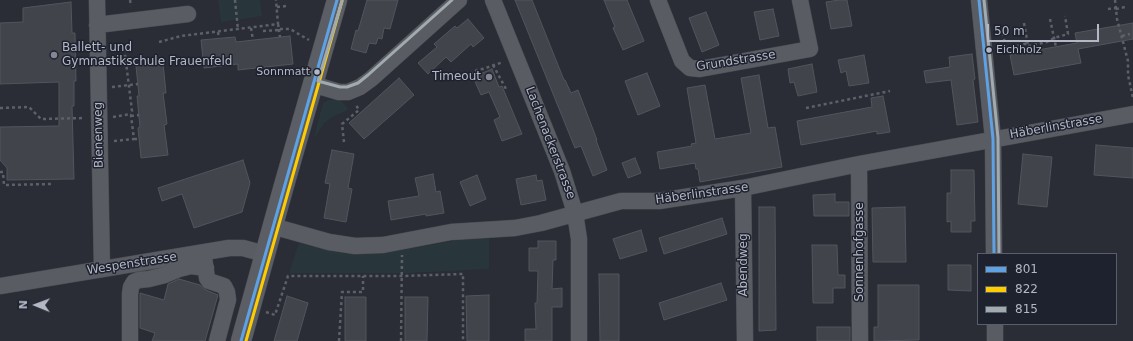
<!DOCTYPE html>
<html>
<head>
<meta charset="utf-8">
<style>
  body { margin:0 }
  #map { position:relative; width:1133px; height:341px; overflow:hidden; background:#2a2d35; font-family:"DejaVu Sans",sans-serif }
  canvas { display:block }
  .legend { position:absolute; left:977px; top:253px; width:140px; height:72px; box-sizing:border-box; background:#1e222f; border:1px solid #5a5e6b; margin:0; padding:5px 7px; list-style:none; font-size:12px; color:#b4b8c6 }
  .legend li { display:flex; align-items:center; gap:8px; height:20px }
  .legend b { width:20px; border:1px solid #5a5e6b }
  .north { position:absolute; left:16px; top:285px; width:40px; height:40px; -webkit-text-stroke:3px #1e222f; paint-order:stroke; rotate:271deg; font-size:11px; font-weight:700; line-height:16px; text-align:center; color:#b4b8c6 }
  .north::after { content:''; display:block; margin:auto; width:14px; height:18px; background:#b4b8c6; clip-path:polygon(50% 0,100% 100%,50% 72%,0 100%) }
  .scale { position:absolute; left:987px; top:24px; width:112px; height:18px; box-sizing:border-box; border:2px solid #b4b8c6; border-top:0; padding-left:5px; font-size:12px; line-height:14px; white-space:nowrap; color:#b4b8c6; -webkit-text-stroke:3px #1e222f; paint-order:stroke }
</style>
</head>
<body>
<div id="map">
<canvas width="1133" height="341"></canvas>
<ul class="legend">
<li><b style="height:5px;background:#5ea2e3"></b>801</li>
<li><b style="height:5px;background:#fc0"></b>822</li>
<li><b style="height:5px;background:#a0aaaf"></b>815</li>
</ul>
<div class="north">N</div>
<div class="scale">50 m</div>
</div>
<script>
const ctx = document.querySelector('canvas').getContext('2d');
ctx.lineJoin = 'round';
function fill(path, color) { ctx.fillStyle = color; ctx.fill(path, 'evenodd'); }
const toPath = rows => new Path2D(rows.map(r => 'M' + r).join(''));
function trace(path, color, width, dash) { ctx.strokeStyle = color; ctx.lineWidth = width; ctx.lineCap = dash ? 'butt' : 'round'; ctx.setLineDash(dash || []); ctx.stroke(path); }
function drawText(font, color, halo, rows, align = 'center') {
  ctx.font = font + ' "DejaVu Sans",sans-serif'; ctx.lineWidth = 3; ctx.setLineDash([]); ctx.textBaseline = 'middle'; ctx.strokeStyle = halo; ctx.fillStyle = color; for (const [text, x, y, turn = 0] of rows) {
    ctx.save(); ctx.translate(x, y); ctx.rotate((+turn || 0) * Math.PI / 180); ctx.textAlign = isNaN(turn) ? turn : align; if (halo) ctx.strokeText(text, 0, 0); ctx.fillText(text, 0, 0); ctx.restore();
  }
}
fill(toPath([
  [218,0,260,0,262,16,221,22],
  [335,99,340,99,348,109,345,111,332,117,324,123,314,138,323,103,329,100],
  [489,238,489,269,406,273,289,273,299,243,347,254,377,254,459,240]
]), '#28363b');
const building = toPath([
  [367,0,398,0,390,29,384,28,382,39,378,38,376,44,369,43,366,53,351,49,356,30,358,31,367,0],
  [515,0,532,0,564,80,565,80,571,93,578,90,597,140,596,140,607,170,593,176,581,146,575,148,515,0],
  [604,0,627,0,644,41,623,50,613,28,615,27,604,0],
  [839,0,847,0,852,26,831,29,826,2,839,0],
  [71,2,72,33,75,33,76,81,74,81,74,106,72,106,74,179,7,180,7,168,0,160,0,127,59,126,59,82,0,84,0,23,23,22,23,8,71,2],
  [773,9,779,36,760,40,754,12,773,9],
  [706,12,719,45,702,52,689,18,706,12],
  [468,19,484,38,473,47,471,44,451,62,446,57,428,74,418,63,437,47,434,44,455,26,457,28,468,19],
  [1133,23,1133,39,1078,49,1081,63,1014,75,1010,55,1077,43,1075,33,1133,23],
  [290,36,293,64,238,70,238,64,204,68,201,40,235,37,236,42,290,36],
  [972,54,975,79,973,80,978,122,957,125,951,80,926,83,924,71,950,67,949,57,972,54],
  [864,55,869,83,849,86,846,71,841,73,838,60,864,55],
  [163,63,166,93,163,93,167,124,164,125,168,155,141,158,138,128,140,127,137,96,139,96,136,66,163,63],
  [812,64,817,92,798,96,794,82,790,83,788,69,812,64],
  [492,69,499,87,502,86,522,134,502,141,494,120,500,117,489,92,481,95,473,77,492,69],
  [647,73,660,106,638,115,625,81,647,73],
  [759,75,768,128,775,127,782,167,700,182,698,169,696,169,695,163,660,169,657,152,692,146,691,144,696,143,687,88,705,85,715,139,751,133,741,78,759,75],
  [399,78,414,95,364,139,349,123,399,78],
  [883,96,890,132,877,134,877,131,801,145,797,121,872,107,871,98,883,96],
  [1096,145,1133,148,1133,178,1094,175,1096,145],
  [332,150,354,154,348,188,352,189,346,222,324,218,330,184,325,183,332,150],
  [1023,154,1052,157,1047,207,1018,204,1023,154],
  [635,158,641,173,628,178,622,163,635,158],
  [243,160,250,183,242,212,194,228,182,194,162,201,158,188,243,160],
  [951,170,974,170,975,221,971,221,971,232,951,232,951,221,947,222,947,193,951,193,951,170],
  [433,174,436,192,440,191,444,213,426,216,426,214,391,220,388,201,419,196,415,178,433,174],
  [477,175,486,199,470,206,460,182,477,175],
  [536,175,537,181,542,180,546,200,521,205,516,179,536,175],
  [835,194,835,202,849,202,849,216,814,216,813,195,835,194],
  [759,207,775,207,776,330,759,331,759,207],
  [905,207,906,262,873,262,872,208,905,207],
  [722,218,727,234,664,254,659,238,722,218],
  [641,230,647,251,620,259,613,239,641,230],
  [538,241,556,241,556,260,553,260,552,289,562,288,562,307,552,307,552,341,525,341,525,329,536,329,535,303,537,303,538,271,529,271,529,248,538,248,538,241],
  [812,245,837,245,838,275,845,275,845,288,833,288,833,303,813,303,812,245],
  [948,265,971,265,971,291,948,290,948,265],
  [599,274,619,274,619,341,600,341,599,274],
  [179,279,200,285,206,290,218,295,205,341,152,341,155,333,140,328,140,293,164,300,168,284,179,279],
  [721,283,727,300,664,320,659,303,721,283],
  [878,285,919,285,919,340,874,341,874,327,878,327,878,285],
  [489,295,489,341,467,341,466,296,489,295],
  [287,296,308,303,297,341,274,341,287,296],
  [345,297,366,297,366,341,345,341,345,297],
  [405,297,428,297,427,341,405,341,405,297],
  [817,327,850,327,850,341,817,341,817,327]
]);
fill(building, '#41444a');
trace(building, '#52555d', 1);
const minor = toPath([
  [97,0,102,269],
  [493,0,562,171,575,213,579,239,579,341],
  [658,0,682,61,690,68,700,69,810,49,800,0],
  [979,0,993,139,994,254],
  [97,25,188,14],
  [312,84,339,92,348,92,360,87,371,79,459,0],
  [859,164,860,341],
  [743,188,745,341],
  [272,226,329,242,355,246,383,245,451,232,515,228,541,223,621,201,659,201,743,188,859,164,1133,114],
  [204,258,207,278,209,281,224,286,227,292,228,300,226,307,217,341],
  [0,286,229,248,243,248,265,254],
  [995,324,995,341],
  [130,341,130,294,131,287,134,282,139,280,149,279,165,275,179,269,191,266,206,268]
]);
const major = toPath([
  [241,341,283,189,337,0]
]);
trace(minor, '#484a4f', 17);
trace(major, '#484a52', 21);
trace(toPath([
  [130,0,131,6],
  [235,0,238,30],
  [1115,0,1117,19,1128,61,1128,75,1133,98],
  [277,7,287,6],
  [1108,9,1116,8],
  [1116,9,1125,7],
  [1050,19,1056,47],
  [1024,23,1029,51],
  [278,24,279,29,290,29,309,40],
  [1002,27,1006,51,1020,48],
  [251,28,253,40],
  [279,29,280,37],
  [263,31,279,30],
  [218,32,219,38],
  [1122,36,1130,34],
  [159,42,181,36,278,24,276,0],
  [1028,46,1047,42,1054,38,1068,34,1065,16],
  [1006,49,1028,43],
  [493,65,506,89],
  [470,74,479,69,483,69,503,62],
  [112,87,138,84],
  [0,108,29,107,41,119,85,118],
  [806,108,890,91],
  [131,116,139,115],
  [113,117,131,114],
  [134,139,139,139],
  [114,141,134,139,131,116,132,111,124,46],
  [344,142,342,124,359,110,356,105],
  [0,172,3,172,4,185,52,184],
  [266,312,275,315,288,276,403,276,463,274,463,341],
  [339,341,342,292,363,292,363,276],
  [401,341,402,255]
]), '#5c6067', 2.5, [3, 3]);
trace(minor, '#595c63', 16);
trace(major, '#5b5e65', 20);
trace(toPath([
  [979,0,993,139,994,254],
  [241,341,337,0]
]), '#5ea2e3', 3);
trace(toPath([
  [246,341,342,1]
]), '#fc0', 3);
trace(toPath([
  [984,0,998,138,999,254],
  [342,1,318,81,340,87,347,87,358,83,368,75,452,0]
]), '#a0aaaf', 3);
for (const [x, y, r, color] of [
  [989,50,3.5,"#b4b8c6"],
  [54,55,4,"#848793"],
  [317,72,3.5,"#b4b8c6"],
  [489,77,4,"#848793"]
]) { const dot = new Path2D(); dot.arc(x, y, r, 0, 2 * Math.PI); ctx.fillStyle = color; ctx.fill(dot); trace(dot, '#1e222f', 1.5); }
drawText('11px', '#b4b8c6', '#1e222f', [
  ["Eichholz",996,50],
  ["Sonnmatt",310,72,"right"]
], 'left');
drawText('12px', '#b4b8c6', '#1e222f', [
  ["Ballett- und",62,48],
  ["Gymnastikschule Frauenfeld",62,62],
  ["Timeout",481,77,"right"]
], 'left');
drawText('12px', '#b4b8c6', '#1e222f', [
  ["Grundstrasse",736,61,-9],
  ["Häberlinstrasse",1056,127,-10],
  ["Bienenweg",99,135,-91],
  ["Lachenackerstrasse",550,143,69],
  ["Häberlinstrasse",702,194,-8],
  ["Sonnenhofgasse",860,252,-90],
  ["Wespenstrasse",132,264,-9],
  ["Abendweg",744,265,-90]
]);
</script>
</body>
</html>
